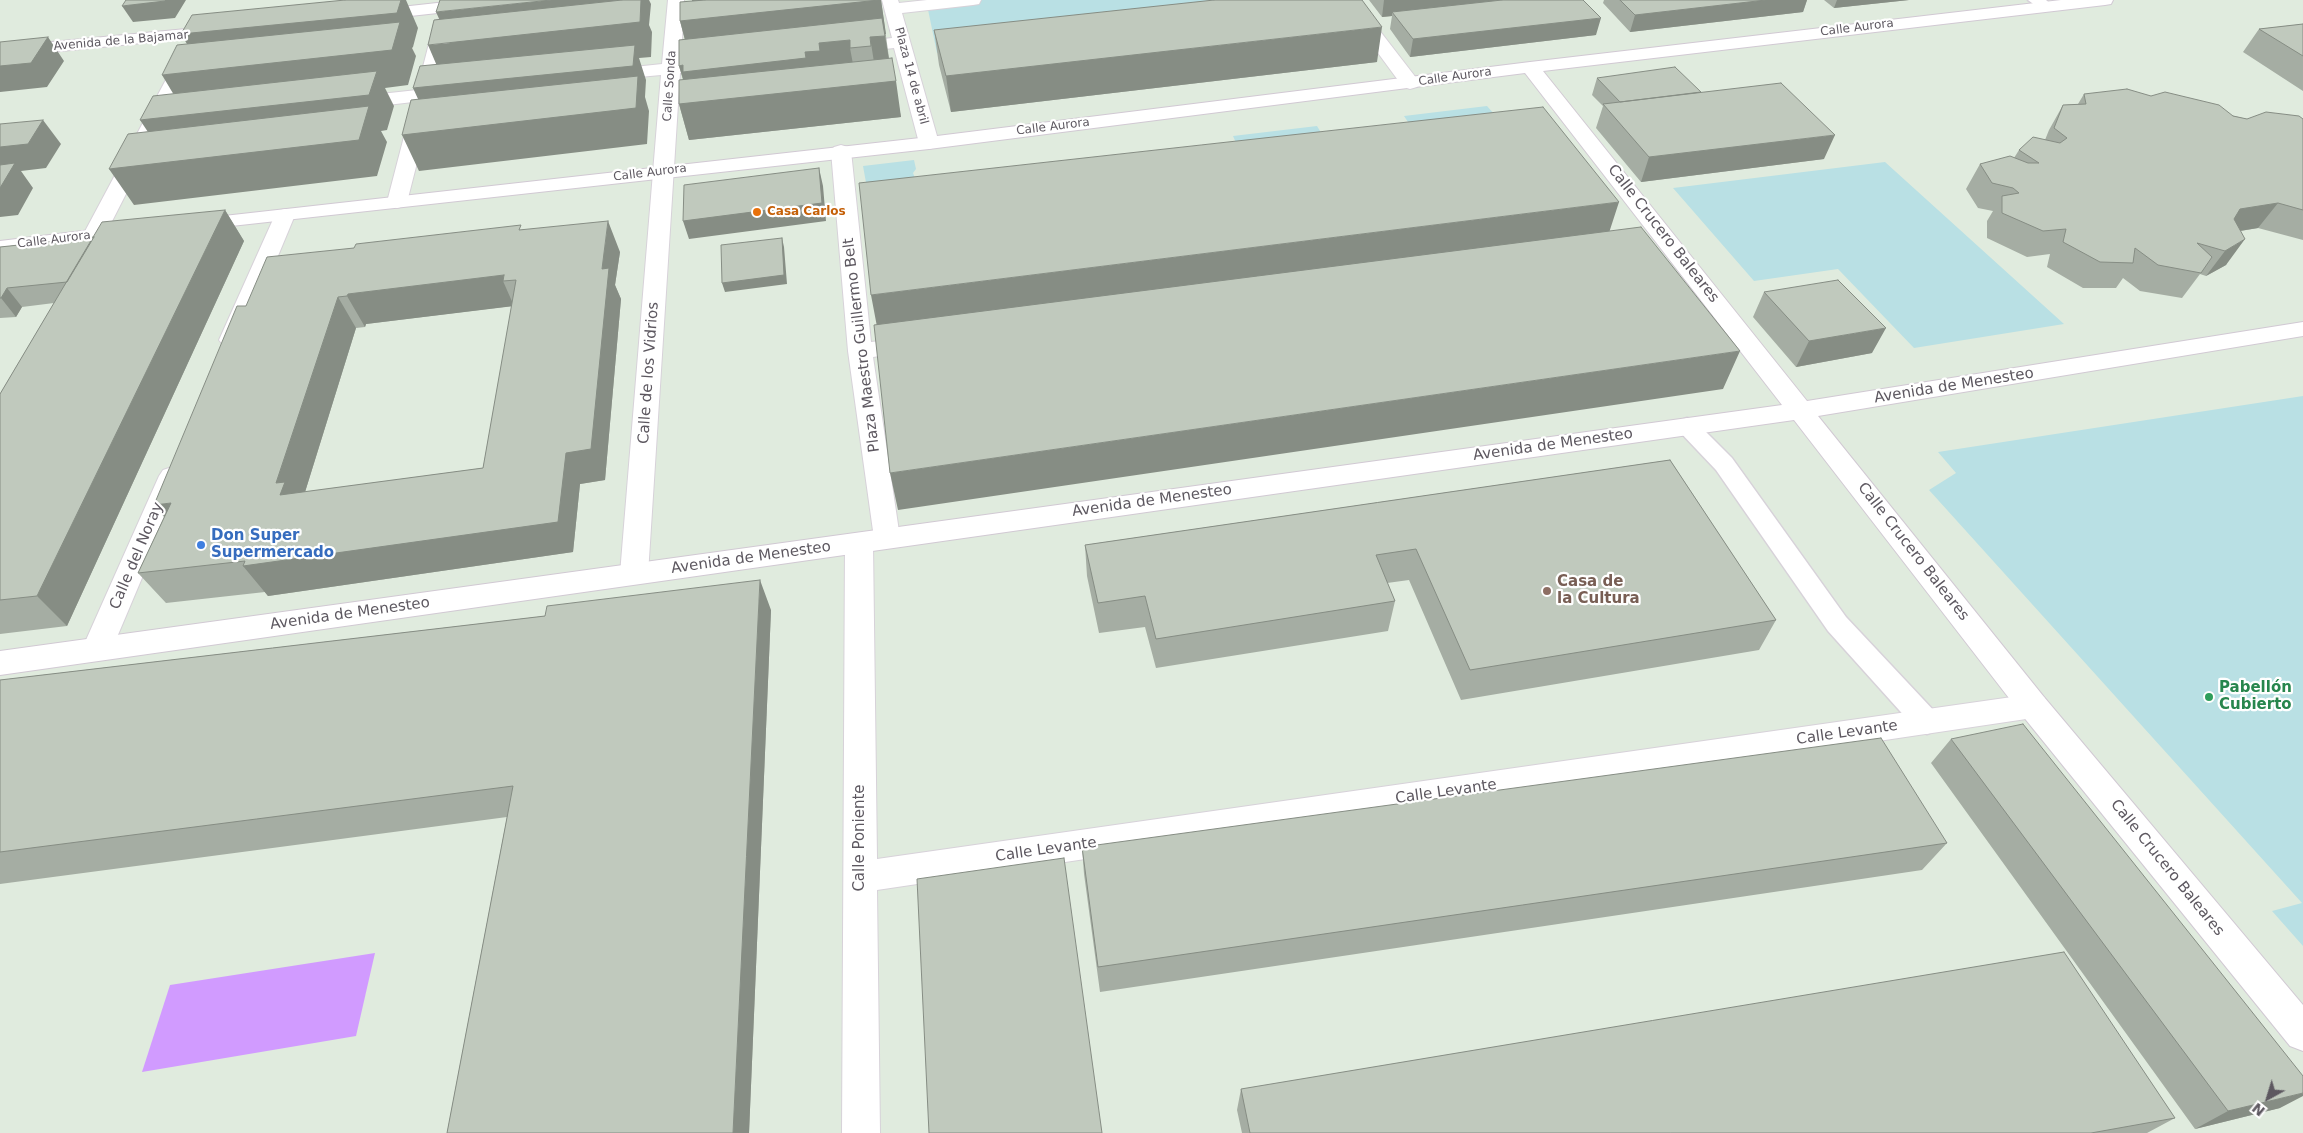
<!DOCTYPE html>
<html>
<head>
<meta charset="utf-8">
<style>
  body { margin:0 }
  #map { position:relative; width:2303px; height:1133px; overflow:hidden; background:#e0ebde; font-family:"DejaVu Sans",sans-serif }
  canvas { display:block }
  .north { position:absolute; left:2243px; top:1073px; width:50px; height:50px; -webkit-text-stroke:4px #fff; paint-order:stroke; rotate:219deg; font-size:14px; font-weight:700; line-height:20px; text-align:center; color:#5d5860 }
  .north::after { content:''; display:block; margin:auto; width:18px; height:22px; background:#5d5860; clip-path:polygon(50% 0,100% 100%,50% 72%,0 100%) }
</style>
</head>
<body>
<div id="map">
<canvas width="2303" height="1133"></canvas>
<div class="north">N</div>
</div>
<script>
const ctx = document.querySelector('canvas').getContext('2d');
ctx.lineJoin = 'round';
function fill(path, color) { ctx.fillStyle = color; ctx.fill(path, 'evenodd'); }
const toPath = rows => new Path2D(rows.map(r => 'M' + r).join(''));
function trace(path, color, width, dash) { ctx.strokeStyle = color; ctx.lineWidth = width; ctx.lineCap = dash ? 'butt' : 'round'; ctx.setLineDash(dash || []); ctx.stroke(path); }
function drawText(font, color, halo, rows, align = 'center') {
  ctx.font = font + ' "DejaVu Sans",sans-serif'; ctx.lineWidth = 4.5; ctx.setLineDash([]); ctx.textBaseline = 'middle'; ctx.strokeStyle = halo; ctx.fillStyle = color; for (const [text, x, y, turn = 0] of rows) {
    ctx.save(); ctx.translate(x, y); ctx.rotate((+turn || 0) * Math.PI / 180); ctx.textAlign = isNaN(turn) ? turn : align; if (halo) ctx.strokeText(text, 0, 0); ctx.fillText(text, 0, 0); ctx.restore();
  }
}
fill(toPath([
  [926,0,1315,0,1324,14,937,53],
  [1487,106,1502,123,1416,134,1404,116],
  [1317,126,1328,144,1241,154,1233,136],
  [914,160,916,169,913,173,917,183,869,199,863,166],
  [1885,162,2064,324,1914,348,1838,269,1754,281,1673,188],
  [2303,396,2303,946,2272,911,2302,903,1929,490,1956,473,1938,452]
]), '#b9e0e4');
fill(toPath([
  [375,953,356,1036,142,1072,170,985]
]), '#d19bff');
const lane = toPath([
  [2028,0,2046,0,2053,6,2050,9,2045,11,2040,9,2028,0],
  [1687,418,1695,421,1732,458,1846,617,1937,714,1941,722,1937,730,1927,734,1917,730,1828,631,1716,470,1679,431,1676,426,1679,421,1687,418]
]);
const street = toPath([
  [668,0,684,0,681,62,718,58,724,59,727,63,724,67,718,68,680,73,648,574,644,581,634,584,624,581,620,574,661,75,606,80,600,79,597,75,600,71,606,70,662,64,668,0],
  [882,0,898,0,899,3,927,0,981,0,979,4,973,5,902,13,939,143,936,147,929,149,922,147,919,143,894,48,850,53,844,52,841,48,844,44,850,43,892,38,882,0],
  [1339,0,1356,0,1417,79,1419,83,1417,87,1410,89,1403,87,1339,0],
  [443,19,449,20,452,24,436,88,454,86,461,88,463,92,461,96,433,100,407,202,404,206,397,208,390,206,387,202,413,102,353,109,346,107,344,103,346,99,353,97,417,90,434,24,437,20,443,19],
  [187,52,193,53,196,57,105,235,102,240,94,241,86,240,83,235,178,57,181,53,187,52],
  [841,145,848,147,851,151,871,342,914,337,922,339,926,344,922,349,914,351,873,357,900,538,897,545,887,548,877,545,874,538,848,351,831,151,834,147,841,145],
  [285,209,292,211,295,215,243,340,239,345,231,347,223,345,219,340,275,215,278,211,285,209],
  [172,467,181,470,185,476,112,649,107,657,97,661,87,657,82,649,159,476,163,470,172,467],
  [859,534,869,537,873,544,877,859,2033,694,2044,697,2048,706,2044,715,2033,718,877,890,880,1133,842,1133,845,544,849,537,859,534]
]);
const secondary = toPath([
  [464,0,518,0,516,4,510,5,374,20,368,19,365,15,368,11,374,10,464,0],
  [2061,0,2113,0,2111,4,2105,5,1543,71,1807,401,2303,322,2303,336,1818,416,2044,697,2303,1005,2303,1051,2290,1046,2022,715,1794,420,0,675,0,651,1782,405,1525,73,929,149,195,230,188,228,184,224,188,220,929,137,1530,62,2061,0],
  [217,26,223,27,226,31,223,35,0,57,0,47,217,26],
  [132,225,140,226,143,231,140,236,0,253,0,241,132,225]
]);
trace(lane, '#d7d2d9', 3);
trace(street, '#d7d2d9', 2);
trace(secondary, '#d1c9d3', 2);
fill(lane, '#fff');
fill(street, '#fff');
fill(secondary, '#fff');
fill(toPath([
  [692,0,881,0,889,58,901,117,689,140,679,104,683,80,679,66,685,40,680,21,692,1],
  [1369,0,1583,0,1596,35,1410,57,1390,29,1392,16,1382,17],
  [1604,0,1807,0,1803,12,1630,32,1603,3],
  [1824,0,1909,0,1834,8],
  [2303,24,2303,91,2243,52,2259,29],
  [934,30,1377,62,951,112,939,65],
  [1597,78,1701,92,1824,159,1641,182,1596,128,1603,106,1592,95],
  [2084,94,2151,96,2247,119,2303,119,2303,240,2258,228,2240,231,2226,265,2206,276,2200,274,2182,298,2140,291,2123,278,2116,288,2083,288,2047,267,2050,254,2027,257,1987,238,1987,221,1993,211,1978,208,1966,189,1980,164,2014,158,2019,150,2045,140,2049,130,2063,105,2078,104],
  [225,210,244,241,67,626,0,634,0,394,54,303,22,307,16,317,0,318,0,247,94,237],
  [523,230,620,252,615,285,621,299,605,480,580,484,573,552,268,596,265,592,166,603,138,573,164,517,246,306],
  [512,306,483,468,305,492,356,328,365,327,366,324],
  [1764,292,1872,353,1796,367,1753,317],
  [1670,460,1776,620,1759,650,1461,700,1409,580,1387,583,1395,601,1388,631,1156,668,1145,627,1099,633,1087,576,1085,545],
  [771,610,749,1133,447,1133,507,817,0,884,0,680,545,616],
  [1951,739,2280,1108,2195,1129,1931,763],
  [1947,843,1922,870,1100,992,1084,874,1082,847],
  [1241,1089,2175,1118,2147,1133,1242,1133,1237,1110]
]), '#a5ada3');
fill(toPath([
  [166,0,186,0,175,18,133,22,122,6],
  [401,0,406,0,418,28,413,47,412,48,416,56,408,85,385,88,394,106,387,130,381,131,387,142,377,176,134,205,109,169,164,156,140,120,183,110,162,75,202,69,181,34],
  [551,0,649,0,651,4,649,25,652,32,651,57,639,58,646,80,645,97,649,111,647,144,419,171,402,135,429,123,413,88,443,80,428,45,450,43,436,12],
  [692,0,881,0,886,34,689,55,680,21,697,19],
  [1384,0,1542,0,1392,12,1392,16,1382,17],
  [1766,0,1807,0,1803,12,1630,32,1635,15],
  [1837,0,1909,0,1834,8],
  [1601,18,1596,35,1410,57,1413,39],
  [1382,27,1377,62,951,112,946,76],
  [885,36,891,71,877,81,870,37],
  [48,37,64,61,47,87,0,92,0,66],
  [850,40,850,48,855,75,896,81,901,117,689,140,679,104,690,101,679,66,805,52,819,43],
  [43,120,61,144,46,168,21,171,33,188,18,215,0,217,0,147],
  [1835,135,1824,159,1641,182,1649,157],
  [819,168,823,186,826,221,689,239,683,221],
  [1619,202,1607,239,878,332,871,295],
  [2278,203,2258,228,2221,234,2240,209],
  [225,210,244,241,67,626,37,596],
  [608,221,620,252,615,285,621,299,605,480,580,484,573,552,268,596,243,566,566,453,602,269],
  [782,238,784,247,787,284,725,292,722,283],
  [2245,239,2226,265,2206,276,2225,251],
  [504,275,503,281,514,306,366,324,365,327,347,296,348,294],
  [7,288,22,307,16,317,1,298],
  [338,297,356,328,301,505,280,495,276,483],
  [1886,328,1872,353,1796,367,1809,341],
  [1740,351,1723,389,898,510,890,473],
  [171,503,180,536,154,505],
  [760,580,771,610,749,1133,733,1133],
  [2303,1093,2303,1096,2280,1108,2195,1129,2228,1111]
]), '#868d84');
const building = toPath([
  [126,0,166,0,165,1,122,6,126,0],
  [345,0,401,0,397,13,181,34,192,15,345,0],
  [440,0,551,0,436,12,440,0],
  [622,0,641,0,640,22,428,45,434,20,622,0],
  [705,0,879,0,680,21,680,2,705,0],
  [1214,0,1362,0,1382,27,946,76,934,30,1214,0],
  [1502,0,1583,0,1601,18,1413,39,1392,12,1502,0],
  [1620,0,1766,0,1635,15,1620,0],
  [882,18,885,36,870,37,871,46,850,48,850,40,819,43,820,51,805,52,806,58,683,72,683,65,679,66,679,40,882,18],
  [400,22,392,50,162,75,177,45,400,22],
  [2303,24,2303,56,2259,29,2303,24],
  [48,37,31,63,0,66,0,42,48,37],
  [635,45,633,66,413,88,420,66,635,45],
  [892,58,896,81,679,104,679,80,892,58],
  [1675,67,1701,92,1620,102,1597,78,1675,67],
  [377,71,369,95,140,120,153,96,377,71],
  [638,76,636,108,402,135,411,100,638,76],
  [1781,83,1835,135,1649,157,1603,104,1781,83],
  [2127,89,2151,96,2165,92,2219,105,2233,116,2247,119,2266,112,2299,116,2303,119,2303,210,2278,203,2240,209,2234,219,2245,239,2225,251,2197,243,2212,257,2201,273,2158,265,2135,248,2133,263,2100,262,2063,242,2066,229,2043,231,2002,213,2002,196,2019,193,2013,188,1992,183,1980,164,2010,156,2028,163,2039,163,2019,150,2033,137,2060,143,2067,138,2054,128,2063,105,2086,104,2084,94,2127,89],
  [369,106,359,140,109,169,128,134,369,106],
  [1543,107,1619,202,871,295,859,183,1543,107],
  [43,120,28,144,0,147,0,124,43,120],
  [15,163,0,188,0,165,15,163],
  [819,168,822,203,683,221,684,185,819,168],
  [225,210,37,596,0,600,0,394,102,222,225,210],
  [608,221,602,269,609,268,591,449,566,453,558,522,243,566,245,561,138,573,171,503,154,505,237,306,246,306,267,257,354,248,356,244,521,225,519,230,608,221],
  [504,275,503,281,516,280,483,468,280,495,285,482,276,483,338,297,347,296,348,294,504,275],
  [1641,227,1740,351,890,473,874,325,1641,227],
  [94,237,67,282,7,288,1,298,0,298,0,247,94,237],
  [782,238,784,275,722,283,721,245,782,238],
  [1838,280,1886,328,1809,341,1764,292,1838,280],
  [1670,460,1776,620,1470,670,1416,549,1376,555,1395,601,1156,639,1145,596,1098,603,1085,545,1670,460],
  [760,580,733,1133,447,1133,513,786,0,852,0,680,545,616,547,606,760,580],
  [2023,724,2303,1076,2303,1093,2228,1111,1951,739,2023,724],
  [1881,738,1947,843,1098,967,1082,847,1881,738],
  [1064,858,1102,1133,929,1133,917,879,1064,858],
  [2064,952,2175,1118,2091,1133,1250,1133,1241,1089,2064,952]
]);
fill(building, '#c0c9bd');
trace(building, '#868d84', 1);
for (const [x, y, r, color] of [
  [757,212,5,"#e8710a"],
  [201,545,5,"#3f7fe0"],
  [1547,591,5,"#8d6e63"],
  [2209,697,5,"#2e9e5b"]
]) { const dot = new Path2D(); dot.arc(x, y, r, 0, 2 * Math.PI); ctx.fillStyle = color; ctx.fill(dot); trace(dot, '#fff', 2); }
drawText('12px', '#5d5860', '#fff', [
  ["Calle Aurora",1857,28,-7],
  ["Avenida de la Bajamar",121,41,-5],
  ["Plaza 14 de abril",911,76,75],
  ["Calle Aurora",1455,77,-8],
  ["Calle Sonda",670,86,-86],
  ["Calle Aurora",1053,127,-7],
  ["Calle Aurora",650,173,-7],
  ["Calle Aurora",54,240,-7]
]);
drawText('bold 12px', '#c56008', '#fff', [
  ["Casa Carlos",767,212]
], 'left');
drawText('15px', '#5d5860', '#fff', [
  ["Calle Crucero Baleares",1663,234,52],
  ["Plaza Maestro Guillermo Belt",862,345,-97],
  ["Calle de los Vidrios",649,373,-86],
  ["Avenida de Menesteo",1954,386,-9],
  ["Avenida de Menesteo",1553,445,-8],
  ["Avenida de Menesteo",1152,501,-8],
  ["Calle Crucero Baleares",1913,552,52],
  ["Calle del Noray",137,556,-67],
  ["Avenida de Menesteo",751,558,-8],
  ["Avenida de Menesteo",350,614,-8],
  ["Calle Levante",1847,733,-8],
  ["Calle Levante",1446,792,-8],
  ["Calle Poniente",860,838,-90],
  ["Calle Levante",1046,850,-8],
  ["Calle Crucero Baleares",2167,868,51]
]);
drawText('bold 15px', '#366cbe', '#fff', [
  ["Don Super",211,536],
  ["Supermercado",211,553]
], 'left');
drawText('bold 15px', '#785e54', '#fff', [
  ["Casa de",1557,582],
  ["la Cultura",1557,599]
], 'left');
drawText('bold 15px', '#27864d', '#fff', [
  ["Pabellón",2219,688],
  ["Cubierto",2219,705]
], 'left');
</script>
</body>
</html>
